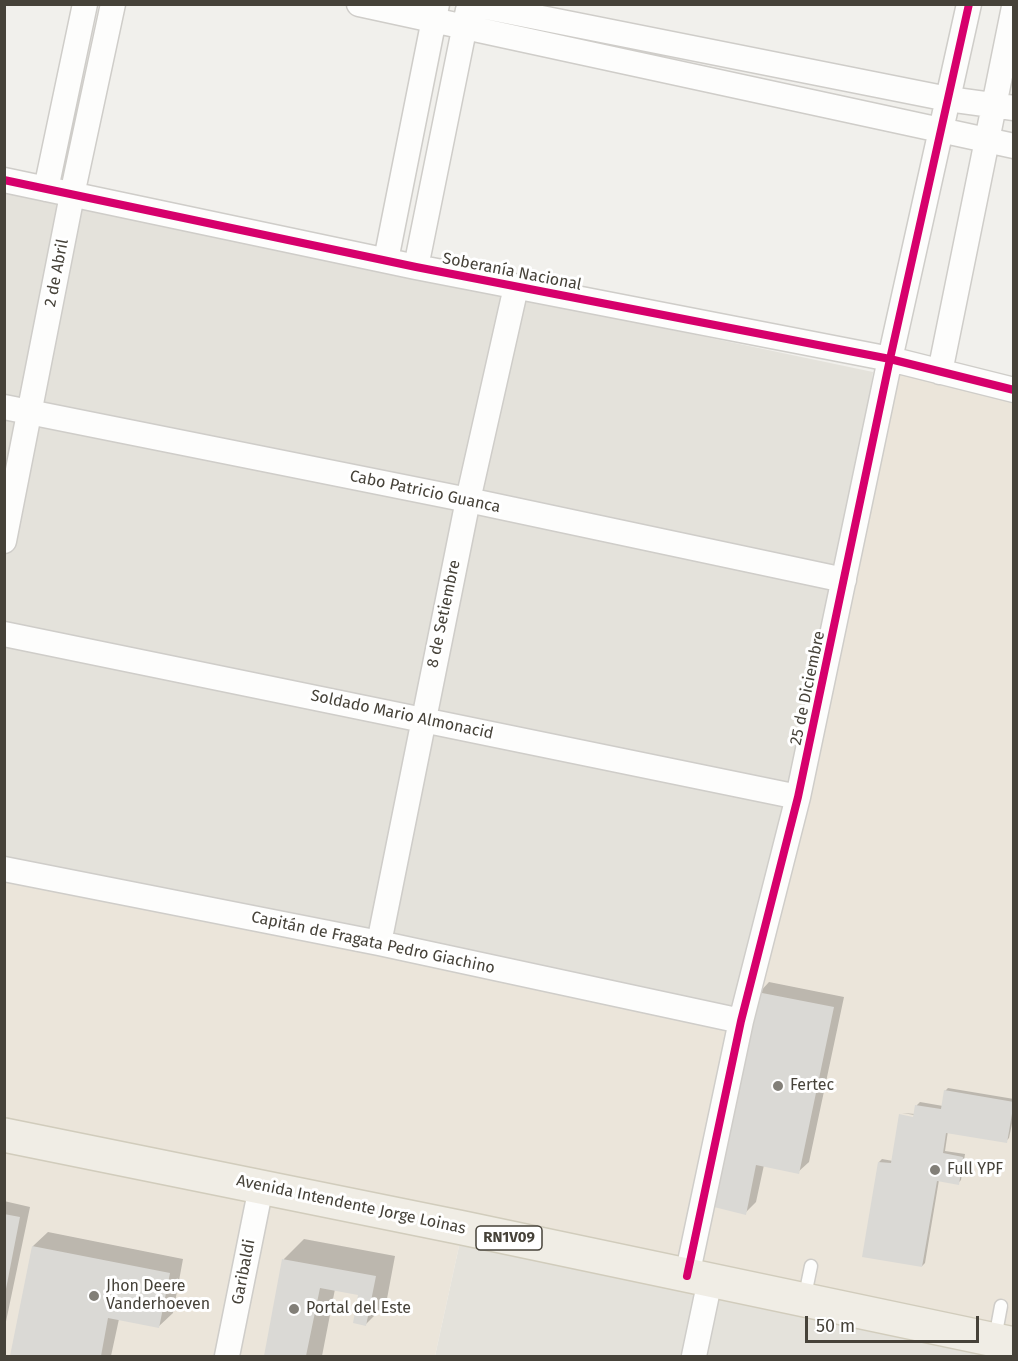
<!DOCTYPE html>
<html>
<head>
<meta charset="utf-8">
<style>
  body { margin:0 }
  #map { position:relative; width:1018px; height:1361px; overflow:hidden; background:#f1f0ec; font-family:"Fira Sans",sans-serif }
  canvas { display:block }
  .frame { position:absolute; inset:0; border:6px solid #464239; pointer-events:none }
  .scale { position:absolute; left:805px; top:1316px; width:174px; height:27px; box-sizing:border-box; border:3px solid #464239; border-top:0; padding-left:8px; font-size:18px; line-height:21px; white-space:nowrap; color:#464239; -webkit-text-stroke:4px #fff; paint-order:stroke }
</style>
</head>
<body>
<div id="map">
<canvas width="1018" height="1361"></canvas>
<div class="frame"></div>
<div class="scale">50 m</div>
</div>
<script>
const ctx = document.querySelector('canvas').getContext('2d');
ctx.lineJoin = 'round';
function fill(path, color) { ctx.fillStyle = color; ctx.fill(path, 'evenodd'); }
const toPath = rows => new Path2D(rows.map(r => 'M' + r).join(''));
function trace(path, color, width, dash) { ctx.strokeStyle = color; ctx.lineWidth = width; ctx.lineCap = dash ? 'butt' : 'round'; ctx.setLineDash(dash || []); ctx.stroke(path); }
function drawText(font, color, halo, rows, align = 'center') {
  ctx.font = font + ' "Fira Sans",sans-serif'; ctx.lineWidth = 6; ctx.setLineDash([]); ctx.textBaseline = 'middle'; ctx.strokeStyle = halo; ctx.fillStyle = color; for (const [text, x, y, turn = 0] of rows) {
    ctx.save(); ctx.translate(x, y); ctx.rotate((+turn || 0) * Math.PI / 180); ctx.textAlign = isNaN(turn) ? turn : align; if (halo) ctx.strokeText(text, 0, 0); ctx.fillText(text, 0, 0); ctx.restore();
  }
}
fill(toPath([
  [5,190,873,372,844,580,741,1021,5,869],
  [463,1228,1013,1356,435,1356]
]), '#e4e2db');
fill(toPath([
  [890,359,1013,390,1013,1344,463,1228,435,1356,5,1356,4,869,741,1021]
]), '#ebe5da');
fill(toPath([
  [769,982,844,997,809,1162,798,1172,764,1165,756,1202,745,1213,759,993],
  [948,1088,1014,1099,1014,1114,1009,1138,1006,1141,948,1131,945,1151,965,1154,961,1180,958,1183,939,1180,925,1263,922,1266,879,1162,882,1159,893,1161,921,1119,921,1116,902,1113,915,1114,917,1105,920,1102,943,1106,945,1091],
  [4,1201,30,1207,4,1331],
  [48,1232,183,1259,173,1313,158,1327,119,1319,111,1356,12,1356,33,1246],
  [304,1239,395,1256,386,1304,366,1324,360,1294,335,1289,322,1356,265,1356,284,1259]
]), '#0003');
fill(toPath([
  [757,992,834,1007,799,1174,756,1165,746,1215,714,1207],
  [944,1090,1014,1102,1007,1143,946,1133,943,1153,963,1157,959,1185,937,1181,922,1267,862,1257,878,1162,891,1163,899,1114,913,1117,915,1105,941,1109],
  [4,1214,20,1217,6,1289,4,1289],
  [32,1246,170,1273,159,1328,108,1318,101,1356,10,1356],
  [282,1259,376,1276,366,1326,353,1323,358,1295,320,1288,306,1356,264,1356]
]), '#dad9d5');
const lane = toPath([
  [804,1300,811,1266],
  [995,1338,1001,1306]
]);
const street = toPath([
  [359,4,1014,146],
  [471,4,948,99,1014,108],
  [4,180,416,267,890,359,1014,390],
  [46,189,85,4],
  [386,260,437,4],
  [416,267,468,10],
  [940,372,1014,7],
  [4,407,468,500,844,580],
  [4,541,72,195,113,4],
  [4,634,798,797],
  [4,869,379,943,741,1021],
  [379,943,468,500,516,287],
  [687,1276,741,1021,798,797,890,359,969,4],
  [227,1356,261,1187],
  [694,1356,710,1280]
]);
const primary = toPath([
  [4,1135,463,1228,1014,1344]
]);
trace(lane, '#cfcdc9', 15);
trace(street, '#cfcdc9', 27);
trace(primary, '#d1ccbc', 36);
trace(lane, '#fdfdfc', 12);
trace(street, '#fdfdfc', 24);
trace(primary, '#f0ede5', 33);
trace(toPath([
  [4,180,416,267,890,359,1014,390],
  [687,1276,741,1021,798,797,890,359,969,4]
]), '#d6006c', 8);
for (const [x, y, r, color] of [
  [778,1086,6,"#827f78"],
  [935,1170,6,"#827f78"],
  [94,1296,6,"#827f78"],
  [294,1309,6,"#827f78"]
]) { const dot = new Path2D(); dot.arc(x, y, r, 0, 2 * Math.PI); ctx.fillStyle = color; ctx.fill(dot); trace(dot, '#fff', 2); }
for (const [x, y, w] of [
  [509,1238,66]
]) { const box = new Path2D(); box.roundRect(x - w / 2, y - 12, w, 24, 4.5); ctx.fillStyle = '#fff'; ctx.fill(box); trace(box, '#464239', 1.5); }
drawText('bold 15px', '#464239', null, [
  ["RN1V09",509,1238]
]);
drawText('16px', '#464239', '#fff', [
  ["Soberanía Nacional",512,272,11],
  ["2 de Abril",57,273,-79],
  ["Cabo Patricio Guanca",425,492,12],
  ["8 de Setiembre",444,614,-78],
  ["25 de Diciembre",808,688,-78],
  ["Soldado Mario Almonacid",402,715,12],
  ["Capitán de Fragata Pedro Giachino",373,943,12],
  ["Avenida Intendente Jorge Loinas",351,1205,12],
  ["Garibaldi",244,1272,-79]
]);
drawText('16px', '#464239', '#fff', [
  ["Fertec",790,1086],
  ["Full YPF",947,1170],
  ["Jhon Deere",106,1287],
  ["Vanderhoeven",106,1305],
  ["Portal del Este",306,1309]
], 'left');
</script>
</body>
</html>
